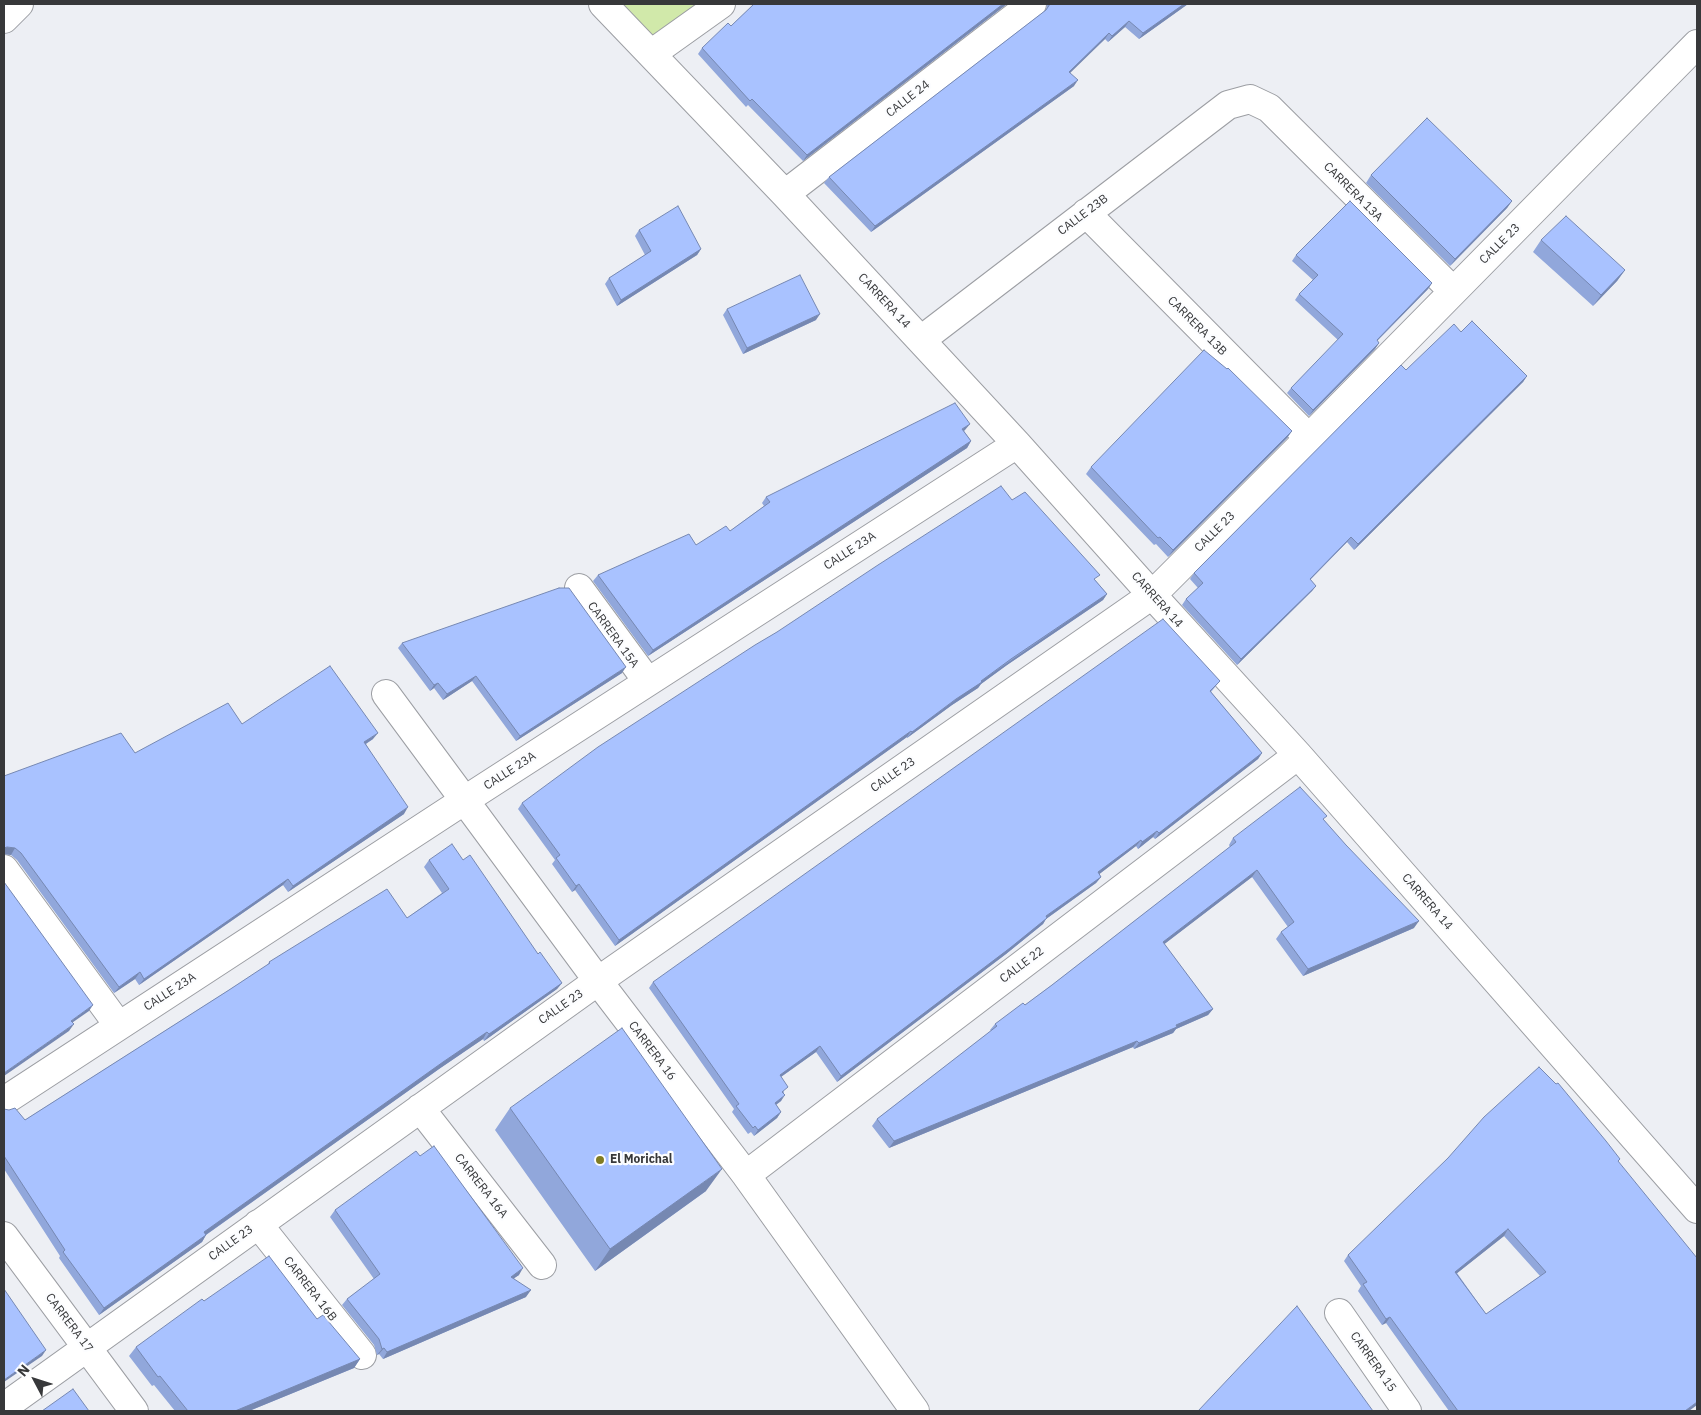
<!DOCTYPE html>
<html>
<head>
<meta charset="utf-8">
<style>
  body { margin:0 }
  #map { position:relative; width:1701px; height:1415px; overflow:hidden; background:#edeff4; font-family:"IBM Plex Sans",sans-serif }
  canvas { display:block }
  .frame { position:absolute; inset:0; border:5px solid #37383a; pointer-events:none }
  .north { position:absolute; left:10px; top:1355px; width:50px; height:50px; -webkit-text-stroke:4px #fcfdff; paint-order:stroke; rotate:310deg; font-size:14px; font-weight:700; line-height:20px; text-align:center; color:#37383a }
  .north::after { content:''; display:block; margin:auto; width:18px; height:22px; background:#37383a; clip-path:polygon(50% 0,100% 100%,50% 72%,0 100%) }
</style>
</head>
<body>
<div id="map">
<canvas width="1701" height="1415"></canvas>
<div class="frame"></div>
<div class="north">N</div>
</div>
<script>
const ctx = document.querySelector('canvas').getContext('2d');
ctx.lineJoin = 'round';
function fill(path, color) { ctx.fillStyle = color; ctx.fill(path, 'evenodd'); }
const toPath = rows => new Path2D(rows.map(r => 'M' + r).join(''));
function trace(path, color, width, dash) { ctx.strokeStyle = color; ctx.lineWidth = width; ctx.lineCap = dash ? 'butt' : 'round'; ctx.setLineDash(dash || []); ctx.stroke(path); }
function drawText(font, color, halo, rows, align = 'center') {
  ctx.font = font + ' "IBM Plex Sans",sans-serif'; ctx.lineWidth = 4.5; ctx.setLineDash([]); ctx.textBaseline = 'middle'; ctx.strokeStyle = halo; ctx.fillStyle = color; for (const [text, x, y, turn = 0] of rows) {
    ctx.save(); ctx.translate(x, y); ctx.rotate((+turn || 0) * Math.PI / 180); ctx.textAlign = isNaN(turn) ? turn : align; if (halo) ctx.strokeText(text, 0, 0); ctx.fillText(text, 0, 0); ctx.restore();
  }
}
fill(toPath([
  [620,4,708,4,655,43]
]), '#d1e9aa');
const minor = toPath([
  [603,4,785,194,1017,444,1152,595,1298,755,1697,1209],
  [4,19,19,4],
  [651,54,721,4],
  [785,194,1032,4],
  [1086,213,1309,438],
  [921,340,1228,105,1250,99,1269,108,1453,291],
  [579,588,648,682],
  [386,694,598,981,746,1175,915,1411],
  [4,869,119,1026],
  [4,1101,465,800,1017,444],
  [420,1108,542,1265],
  [746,1175,1298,755],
  [258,1224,362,1355],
  [4,1236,134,1411],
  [1339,1313,1407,1411],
  [4,1407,598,981,1152,595,1309,438,1697,44]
]);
trace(minor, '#9c9ea3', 30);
trace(minor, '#fff', 28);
fill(toPath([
  [754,4,1007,4,803,161,748,105,746,107,698,54,702,48,731,26],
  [1047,4,1188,4,1139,39,1125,27,1108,42,1105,39,1070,72,1074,86,871,232,824,183,829,177,1046,10],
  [1371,175,1512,201,1507,208,1450,266,1366,183],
  [639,230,701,249,697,255,617,306,605,284,609,278,645,255,635,236],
  [1541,240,1625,270,1617,281,1593,306,1533,252],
  [1296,255,1432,283,1428,289,1377,341,1379,343,1375,349,1309,416,1287,393,1291,388,1338,340,1295,300,1299,294,1313,280,1292,261],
  [727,309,816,320,743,354,723,315],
  [1406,370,1527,376,1523,382,1354,550,1347,542,1310,580,1316,586,1312,591,1237,665,1182,605,1186,599,1198,588,1190,579,1194,573],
  [965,430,964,431,971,441,967,448,648,656,593,581,598,575,696,545,730,531,764,506,762,503,766,497],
  [1292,431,1287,438,1168,557,1156,544,1154,545,1086,474,1091,467],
  [1012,500,1096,581,1107,594,1103,600,1007,665,981,684,978,688,952,705,907,738,907,737,615,946,575,890,572,892,552,864,555,860,518,809,522,803],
  [402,643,622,673,516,741,472,681,443,700,434,688,430,691,398,648],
  [1220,681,1211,692,1262,753,1258,759,1155,839,1153,837,1138,849,1136,846,1099,874,1101,877,1096,883,1046,919,1043,924,1006,954,837,1082,816,1052,781,1077,784,1093,781,1101,776,1105,781,1112,777,1118,754,1136,751,1132,748,1134,732,1112,734,1109,649,988,653,982],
  [242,724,373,739,366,744,404,814,288,892,283,885,139,985,135,979,114,993,17,860,11,855,4,854,135,753],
  [1324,820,1414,928,1303,976,1276,939,1281,932,1288,927,1252,877,1164,944,1213,1009,1208,1015,1176,1029,1173,1033,1134,1049,1133,1047,889,1148,872,1126,877,1119,991,1031,990,1030,995,1024,1025,1005,1052,985,1230,847,1229,845,1233,838],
  [429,860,463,860,538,954,562,983,557,989,484,1041,483,1039,439,1069,206,1235,202,1242,99,1315,59,1258,60,1256,4,1169,4,1109,25,1120,229,990,267,966,269,962,407,918,442,893,424,867],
  [510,1108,706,1191,595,1271,495,1130],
  [420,1156,519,1275,514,1278,526,1297,383,1359,379,1354,377,1355,374,1345,342,1305,347,1299,374,1279,330,1217,335,1210],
  [1618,1162,1689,1411,1449,1411,1386,1323,1382,1325,1358,1291,1361,1286,1344,1261,1348,1255],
  [1504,1236,1540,1276,1486,1314,1457,1273],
  [204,1301,317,1319,360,1359,354,1368,249,1411,175,1411,154,1385,152,1386,129,1356,136,1347]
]), '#91a7db');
fill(toPath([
  [1003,4,1007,4,803,161,807,155],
  [1184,4,1188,4,1139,39,1143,33],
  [1129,21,1125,27,1108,42,1112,36],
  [1109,33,1105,39,1065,78,1069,72],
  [1078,80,1074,86,871,232,875,226],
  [1512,201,1507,208,1450,266,1455,259],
  [701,249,697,255,617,306,621,300],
  [1625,270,1617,281,1593,306,1601,295],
  [1432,283,1428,289,1372,346,1377,340],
  [820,314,816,320,743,354,747,348],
  [1379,343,1375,349,1309,416,1313,410],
  [1527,376,1523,382,1354,550,1358,544],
  [970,424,965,430,958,435,962,429],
  [1292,431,1287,438,1168,557,1173,550],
  [971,441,967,448,648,656,653,650],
  [1351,537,1347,542,1305,585,1310,579],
  [1316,586,1312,591,1237,665,1241,659],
  [1107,594,1103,600,1007,665,981,684,978,688,952,705,907,738,912,732,981,681],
  [626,667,622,673,516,741,520,736],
  [476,676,472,681,443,700,447,694],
  [438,683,434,688,430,691,434,685],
  [911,731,907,737,615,946,619,940],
  [378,733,373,739,359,748,364,742],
  [1262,753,1258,759,1155,839,1159,833],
  [408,807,404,814,288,892,293,886],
  [1157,831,1153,837,1138,849,1142,842],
  [1141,840,1136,846,1093,879,1098,872],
  [7,847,15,848,11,855,4,854,4,848],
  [1257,870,1252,877,1158,949,1163,942],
  [1101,877,1096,883,1046,919,1043,924,1006,954,837,1082,841,1076,1046,916],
  [288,879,283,885,139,985,144,979],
  [579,884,575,890,572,892,576,886],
  [1419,921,1414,928,1303,976,1308,969],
  [140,972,135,979,114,993,119,987],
  [562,983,557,989,484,1041,489,1034],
  [93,1005,89,1011,66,1027,71,1021],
  [1213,1009,1208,1015,1176,1029,1173,1033,1134,1049,1139,1043,1176,1025],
  [74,1024,69,1031,4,1076,4,1073],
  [487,1032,483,1039,439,1069,200,1239,204,1232,443,1062],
  [1137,1041,1133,1047,889,1148,894,1141],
  [820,1046,816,1052,775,1081,780,1075],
  [785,1095,781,1101,770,1109,775,1103],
  [781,1112,777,1118,754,1136,758,1130],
  [722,1169,706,1191,595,1271,610,1249],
  [1508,1229,1504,1236,1451,1278,1455,1272],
  [206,1235,202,1242,99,1315,104,1308],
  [523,1268,519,1275,507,1283,511,1277],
  [531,1290,526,1297,383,1359,387,1352],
  [1390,1317,1386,1323,1382,1325,1386,1319],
  [384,1348,379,1354,377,1355,382,1349],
  [46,1350,42,1356,4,1382,4,1380],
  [360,1359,354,1368,249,1411,235,1411],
  [1697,1402,1697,1405,1689,1411,1685,1411]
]), '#7688b2');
const building = toPath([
  [754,4,1003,4,807,155,752,99,750,101,702,48,728,23,731,26,754,4],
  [1050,4,1184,4,1143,33,1129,21,1112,36,1109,33,1069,72,1078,80,875,226,829,177,1046,10,1050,4],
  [1427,118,1512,201,1455,259,1371,175,1427,118],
  [1350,201,1432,283,1377,340,1379,343,1313,410,1291,388,1343,334,1299,294,1318,275,1296,255,1350,201],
  [678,206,701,249,621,300,609,278,651,251,639,230,678,206],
  [1566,216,1625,270,1601,295,1541,240,1566,216],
  [800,275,820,314,747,348,727,309,800,275],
  [1472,321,1527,376,1358,544,1351,537,1310,579,1316,586,1241,659,1186,599,1203,583,1194,573,1401,365,1406,370,1454,324,1461,332,1472,321],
  [1204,350,1227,369,1228,368,1292,431,1173,550,1160,537,1158,538,1091,467,1204,350],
  [955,403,970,424,962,429,971,441,653,650,598,575,689,534,696,545,726,526,730,531,770,502,766,497,955,403],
  [1001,486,1012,500,1025,492,1100,575,1094,579,1107,594,1011,659,981,681,982,682,956,699,912,732,911,731,619,940,579,884,576,886,556,858,560,855,522,803,598,747,755,645,777,632,878,565,1001,486],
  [559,588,569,588,626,667,520,736,476,676,447,694,438,683,434,685,402,643,559,588],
  [1163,619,1220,681,1210,691,1262,753,1159,833,1157,831,1142,842,1141,840,1098,872,1101,877,1046,916,1047,918,1010,948,841,1076,820,1046,780,1075,788,1087,782,1092,785,1095,775,1103,781,1112,758,1130,755,1126,753,1128,736,1106,739,1104,653,982,1163,619],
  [330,666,378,733,364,742,408,807,293,886,288,879,144,979,140,972,119,987,21,853,15,848,7,847,4,848,4,776,121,733,135,753,228,703,242,724,330,666],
  [1300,787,1327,816,1323,819,1346,845,1419,921,1308,969,1281,932,1294,922,1257,870,1163,942,1213,1009,1176,1025,1177,1027,1139,1043,1137,1041,894,1141,877,1119,997,1026,995,1024,1023,1003,1025,1005,1052,985,1236,842,1233,838,1300,787],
  [452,844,463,860,470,855,538,954,540,952,562,983,489,1034,487,1032,443,1062,204,1232,206,1235,104,1308,63,1252,65,1250,4,1156,4,1109,9,1110,15,1108,25,1120,229,990,270,963,269,962,387,889,407,918,449,889,429,860,452,844],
  [4,882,93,1005,71,1021,74,1024,4,1073,4,882],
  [622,1028,722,1169,610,1249,510,1108,622,1028],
  [1539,1067,1556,1084,1558,1083,1606,1141,1620,1159,1618,1161,1697,1258,1697,1402,1685,1411,1458,1411,1390,1317,1386,1319,1363,1284,1367,1282,1348,1255,1448,1158,1484,1117,1539,1067],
  [1508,1229,1546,1272,1486,1314,1455,1272,1508,1229],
  [434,1146,523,1268,511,1277,531,1290,387,1352,384,1348,382,1349,379,1339,347,1299,380,1274,335,1210,416,1151,420,1156,434,1146],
  [269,1256,317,1319,323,1315,360,1359,235,1411,188,1411,160,1376,158,1377,136,1347,202,1299,204,1301,269,1256],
  [4,1289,46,1350,4,1380,4,1289],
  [1297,1306,1373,1411,1198,1411,1297,1306],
  [73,1389,89,1411,42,1411,73,1389]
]);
fill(building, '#a9c2ff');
trace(building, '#7688b2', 1);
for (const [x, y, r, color] of [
  [600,1160,5,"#817c22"]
]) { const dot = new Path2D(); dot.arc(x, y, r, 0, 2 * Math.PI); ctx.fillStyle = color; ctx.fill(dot); trace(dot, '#fcfdff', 2); }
drawText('12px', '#37383a', '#fcfdff', [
  ["CALLE 24",908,99,-38],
  ["CARRERA 13A",1353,192,45],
  ["CALLE 23B",1083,215,-37],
  ["CALLE 23",1500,244,-45],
  ["CARRERA 14",884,301,47],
  ["CARRERA 13B",1197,326,45],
  ["CALLE 23",1215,532,-45],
  ["CALLE 23A",850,551,-33],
  ["CARRERA 14",1157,600,48],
  ["CARRERA 15A",613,635,54],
  ["CALLE 23A",510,771,-33],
  ["CALLE 23",893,775,-35],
  ["CARRERA 14",1427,902,49],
  ["CALLE 22",1022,965,-37],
  ["CALLE 23A",170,992,-33],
  ["CALLE 23",561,1007,-35],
  ["CARRERA 16",652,1051,53],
  ["CARRERA 16A",481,1186,52],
  ["CALLE 23",231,1243,-36],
  ["CARRERA 16B",310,1289,52],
  ["CARRERA 17",69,1323,53],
  ["CARRERA 15",1373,1362,55]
]);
drawText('bold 12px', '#37383a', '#fcfdff', [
  ["El Morichal",610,1160]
], 'left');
</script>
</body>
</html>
